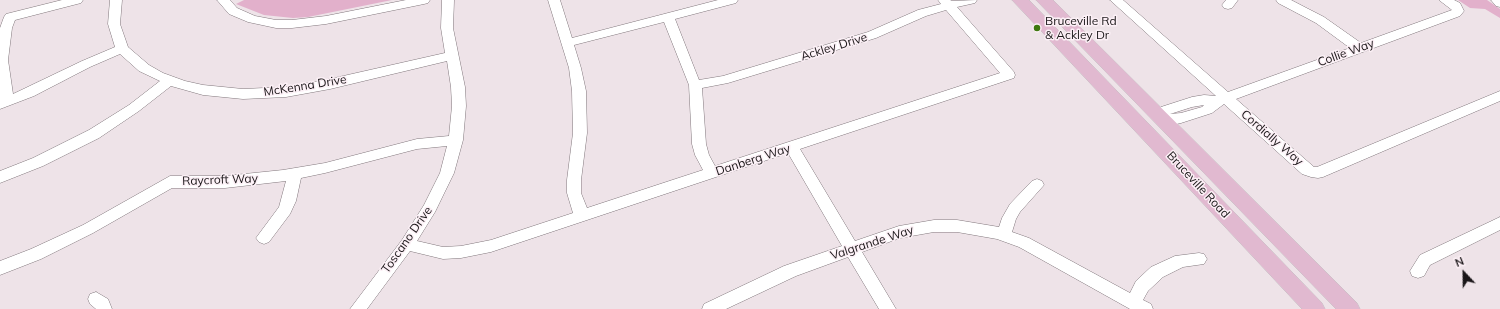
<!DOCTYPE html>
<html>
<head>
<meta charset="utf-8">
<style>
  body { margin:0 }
  #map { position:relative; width:1500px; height:309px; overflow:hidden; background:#eee3e8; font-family:Mulish,sans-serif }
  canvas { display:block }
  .north { position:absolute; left:1444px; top:253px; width:40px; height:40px; -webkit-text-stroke:3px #fcf0f6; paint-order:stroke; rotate:338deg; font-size:11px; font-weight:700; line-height:16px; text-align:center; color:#1a1618 }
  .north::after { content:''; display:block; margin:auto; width:14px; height:18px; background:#1a1618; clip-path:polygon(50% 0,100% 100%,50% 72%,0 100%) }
</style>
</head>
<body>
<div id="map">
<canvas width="1500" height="309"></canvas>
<div class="north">N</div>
</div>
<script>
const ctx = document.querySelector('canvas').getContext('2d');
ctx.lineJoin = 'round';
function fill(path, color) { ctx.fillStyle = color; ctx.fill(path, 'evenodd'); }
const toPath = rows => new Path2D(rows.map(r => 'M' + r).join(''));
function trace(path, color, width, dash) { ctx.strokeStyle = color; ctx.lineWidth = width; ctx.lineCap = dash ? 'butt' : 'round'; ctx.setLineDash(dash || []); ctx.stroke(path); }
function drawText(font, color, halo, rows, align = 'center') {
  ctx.font = font + ' Mulish,sans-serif'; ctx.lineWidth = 3; ctx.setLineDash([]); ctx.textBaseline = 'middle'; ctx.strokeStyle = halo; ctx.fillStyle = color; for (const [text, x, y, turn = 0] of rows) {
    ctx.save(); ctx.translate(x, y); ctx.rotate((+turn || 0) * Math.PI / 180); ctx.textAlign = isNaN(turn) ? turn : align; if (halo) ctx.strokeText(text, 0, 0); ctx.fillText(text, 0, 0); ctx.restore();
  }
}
fill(toPath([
  [244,0,392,0,308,17,293,18,264,15,236,4],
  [1458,0,1487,0,1500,9,1500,18,1485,9,1470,8]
]), '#e2b0cb');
const minor = toPath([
  [62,0,83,0,81,3,15,20,12,28,8,60,13,94,82,61,115,47,108,24,110,0,122,0,120,24,128,47,149,65,163,73,185,81,203,85,243,89,286,87,330,79,445,53,441,28,442,0,454,0,453,28,465,87,466,106,463,140,454,173,435,212,417,241,443,247,461,246,491,240,573,213,567,193,567,180,573,133,572,91,569,68,548,0,560,0,572,38,718,0,738,0,736,3,675,19,699,80,723,76,868,32,918,10,941,4,938,0,950,0,952,1,977,0,975,3,957,7,1014,72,1015,75,1014,78,800,149,855,241,899,226,934,220,957,220,999,227,1002,218,1010,204,1032,181,1037,179,1042,181,1044,185,1020,212,1016,219,1012,232,1029,238,1130,293,1136,281,1151,267,1175,256,1199,253,1204,254,1207,259,1204,264,1183,267,1163,277,1148,291,1143,300,1151,304,1153,309,1130,309,1019,247,997,239,957,232,934,232,900,238,862,252,896,309,879,309,848,257,796,276,726,309,702,309,704,304,784,266,842,246,788,153,491,252,461,258,443,259,410,251,367,309,350,309,402,240,424,205,440,173,447,146,417,149,325,173,301,178,296,201,290,214,269,242,264,244,259,242,256,238,279,207,286,181,225,188,172,188,93,233,41,259,0,275,0,261,31,249,83,225,170,176,225,176,283,170,325,163,417,139,449,136,452,106,451,87,447,61,330,89,286,97,243,99,203,95,171,86,139,111,99,138,43,166,0,183,0,171,33,158,89,130,129,105,160,81,139,71,120,54,90,67,34,96,0,109,0,28,4,17,6,14,62,0],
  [946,10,1000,73,715,166,709,155,706,144,702,88,728,83,876,38,926,16,946,10],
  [664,22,689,85,692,144,695,155,703,170,587,208,581,193,581,180,587,133,586,91,581,68,574,45,664,22],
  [217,0,230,0,237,8,255,16,276,20,292,20,326,16,406,0,430,0,428,3,424,4,326,24,292,28,276,28,248,22,229,14,217,0],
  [1110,0,1123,0,1228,92,1350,48,1316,23,1278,3,1276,0,1291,0,1324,17,1361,43,1452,10,1439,0,1454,0,1460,3,1464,11,1460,16,1236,99,1314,167,1317,167,1500,91,1500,101,1323,177,1318,178,1311,177,1302,174,1224,104,1212,113,1181,123,1172,125,1155,119,1153,116,1161,107,1192,97,1204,95,1216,96,1110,0],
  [1204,105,1202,107,1181,113,1170,114,1192,107,1204,105],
  [1226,0,1238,0,1232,8,1228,9,1224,8,1222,5,1226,0],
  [1491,0,1500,0,1500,7,1496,6,1491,0],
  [1500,217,1500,230,1430,265,1424,276,1418,278,1412,276,1410,271,1420,255,1500,217],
  [96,292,108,299,112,309,96,309,90,304,88,299,90,294,96,292]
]);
const major = toPath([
  [1012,0,1029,0,1322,303,1325,309,1302,309,1012,0],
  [1036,0,1053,0,1357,303,1360,309,1336,309,1036,0]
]);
trace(minor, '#81777c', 1);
trace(major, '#c3c2c3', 1);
fill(minor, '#fff');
fill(major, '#e1b9d0');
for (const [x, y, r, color] of [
  [1037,28,4,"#3e780e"]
]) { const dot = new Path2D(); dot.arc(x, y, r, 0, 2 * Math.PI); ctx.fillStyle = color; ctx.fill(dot); trace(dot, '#fcf0f6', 1.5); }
drawText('12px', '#1a1618', '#fcf0f6', [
  ["Bruceville Rd",1045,21],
  ["& Ackley Dr",1045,35]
], 'left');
drawText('12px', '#1a1618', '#fcf0f6', [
  ["Ackley Drive",834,47,-17],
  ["Collie Way",1346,53,-20],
  ["McKenna Drive",305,86,-9],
  ["Cordially Way",1272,138,41],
  ["Danberg Way",753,160,-18],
  ["Raycroft Way",220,180,-2],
  ["Bruceville Road",1198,185,47],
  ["Toscano Drive",407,240,-55],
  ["Valgrande Way",872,243,-18]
]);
</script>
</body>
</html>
